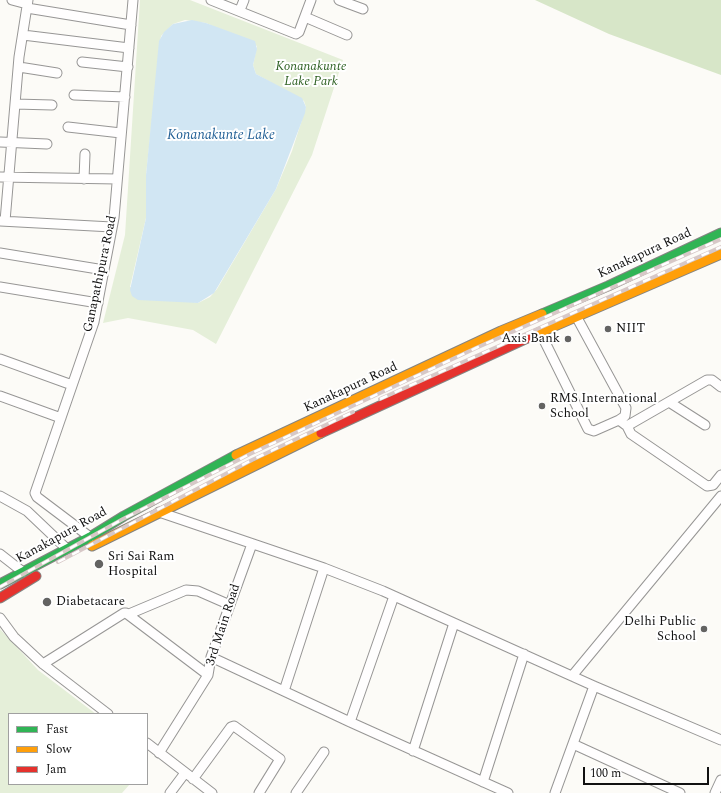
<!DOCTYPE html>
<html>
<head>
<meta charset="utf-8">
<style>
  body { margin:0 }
  #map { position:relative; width:721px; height:793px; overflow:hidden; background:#fcfbf7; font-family:Spectral,serif }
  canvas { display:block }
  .legend { position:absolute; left:8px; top:713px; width:140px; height:72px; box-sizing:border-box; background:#fff; border:1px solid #a0a0a0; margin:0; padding:5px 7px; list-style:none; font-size:12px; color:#111 }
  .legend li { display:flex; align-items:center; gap:8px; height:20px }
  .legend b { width:20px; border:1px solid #a0a0a0 }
  .scale { position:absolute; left:583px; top:767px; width:126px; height:18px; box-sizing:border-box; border:2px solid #111; border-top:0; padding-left:5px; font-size:12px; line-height:14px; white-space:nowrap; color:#111; -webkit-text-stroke:3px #fff; paint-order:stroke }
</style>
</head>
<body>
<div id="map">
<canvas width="721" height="793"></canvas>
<ul class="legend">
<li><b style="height:5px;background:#30b455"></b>Fast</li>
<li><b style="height:5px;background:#ff9f0a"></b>Slow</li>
<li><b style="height:5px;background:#e5322d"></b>Jam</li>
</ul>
<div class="scale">100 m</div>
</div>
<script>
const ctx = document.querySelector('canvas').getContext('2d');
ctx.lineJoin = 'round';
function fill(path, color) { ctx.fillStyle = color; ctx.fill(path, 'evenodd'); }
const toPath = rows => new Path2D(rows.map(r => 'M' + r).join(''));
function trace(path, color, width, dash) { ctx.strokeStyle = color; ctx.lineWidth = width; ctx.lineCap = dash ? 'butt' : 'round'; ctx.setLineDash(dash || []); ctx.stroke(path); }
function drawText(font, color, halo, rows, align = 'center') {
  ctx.font = font + ' Spectral,serif'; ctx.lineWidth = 4; ctx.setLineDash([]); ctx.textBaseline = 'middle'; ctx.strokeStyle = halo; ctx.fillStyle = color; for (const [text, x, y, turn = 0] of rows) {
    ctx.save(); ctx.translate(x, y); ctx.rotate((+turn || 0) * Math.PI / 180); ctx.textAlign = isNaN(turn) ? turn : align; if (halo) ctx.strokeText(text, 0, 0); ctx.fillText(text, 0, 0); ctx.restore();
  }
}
fill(toPath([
  [140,0,190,0,343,60,312,155,216,344,193,330,128,318,103,323,125,235],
  [185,20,206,23,257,46,253,65,256,74,304,101,306,107,292,151,276,189,217,289,210,297,198,303,130,287,146,218,146,175,161,36,173,24],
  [0,629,38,670,96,714,9,714,9,784,130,784,122,793,0,793]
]), '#e5efd9');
fill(toPath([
  [535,0,721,0,721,75,609,34]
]), '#d7e6c8');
fill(toPath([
  [192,20,206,23,255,41,257,49,253,65,256,74,302,98,306,107,305,113,276,189,214,293,198,303,138,300,132,296,130,290,146,218,146,175,159,41,164,32,173,24]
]), '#d1e6f3');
const street = toPath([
  [12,0,27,4],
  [211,0,296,34,299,32,311,0],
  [339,0,363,9],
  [27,8,131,25],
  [240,10,244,0],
  [305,17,347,35],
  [23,35,129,48],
  [82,62,128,67],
  [19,67,57,73],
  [74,95,125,97],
  [15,104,52,105],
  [68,127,121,133],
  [0,142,47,144],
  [0,177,117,179],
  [84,179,85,154],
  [0,221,112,227],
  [5,221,19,57,28,0],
  [0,253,104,270],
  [0,287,98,303],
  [576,316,626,408,625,416,619,420],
  [540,332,588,429,594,431,619,420,627,426,631,434,707,486,713,485,721,475],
  [0,359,72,385],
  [0,396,61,418],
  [669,402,705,425],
  [627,426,707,380,712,380,721,387],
  [0,496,27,511,67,549],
  [159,512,324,568,383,591,594,686,721,740],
  [90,537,37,497,35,493,94,322,114,218,133,0],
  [0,554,23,572],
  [129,614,186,590,198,591,230,605],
  [0,618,14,637,43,664,108,714],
  [211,657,350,722,508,793],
  [43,664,124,613,126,613,208,675],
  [572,676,721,496],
  [284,691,324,568],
  [350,722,394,596],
  [147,743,212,793],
  [573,744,680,793],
  [413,751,454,623],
  [159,753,208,675,211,657,252,544],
  [193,779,231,727,234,726,280,759,259,793],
  [483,782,524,654],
  [170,793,185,773],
  [296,793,324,752],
  [555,793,594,686],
  [715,793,721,780]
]);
const fast = toPath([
  [542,314,608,286,721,233],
  [0,584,90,537,124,516,236,455]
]);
const slow = toPath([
  [534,335,721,254],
  [236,455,501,331,542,314],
  [92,546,321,433]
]);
const jam = toPath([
  [321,433,534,335],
  [0,598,36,576]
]);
trace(street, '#979695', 11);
trace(fast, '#848482', 11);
trace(slow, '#848482', 11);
trace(jam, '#848482', 11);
trace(street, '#fffefe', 9);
trace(fast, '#30b455', 9);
trace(slow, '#ff9f0a', 9);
trace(jam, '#e5322d', 9);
const rail = toPath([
  [380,399,721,247],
  [58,562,252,460,353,412],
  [0,587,123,519,250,454,476,348,721,239]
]);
trace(rail, '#d7c8c7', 4);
trace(rail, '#fff', 2.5, [8]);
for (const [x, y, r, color] of [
  [608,329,4,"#636362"],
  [568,339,4,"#636362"],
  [542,406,4,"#636362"],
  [99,564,5,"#636362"],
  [47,602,5,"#636362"],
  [704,629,4,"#636362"]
]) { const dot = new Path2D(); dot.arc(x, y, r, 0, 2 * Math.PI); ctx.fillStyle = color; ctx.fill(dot); trace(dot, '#fff', 1.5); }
drawText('italic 13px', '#316326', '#fff', [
  ["Konanakunte",311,67],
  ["Lake Park",311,82]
]);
drawText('13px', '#111', '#fff', [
  ["Kanakapura Road",645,254,-25],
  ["Ganapathipura Road",101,274,-78],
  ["Kanakapura Road",351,388,-25],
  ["Kanakapura Road",62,536,-29],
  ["3rd Main Road",224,625,-72]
]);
drawText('13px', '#111', '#fff', [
  ["NIIT",616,329],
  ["Axis Bank",560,339,"right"],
  ["RMS International",550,399],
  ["School",550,414],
  ["Sri Sai Ram",108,557],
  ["Hospital",108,572],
  ["Diabetacare",56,602],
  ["Delhi Public",696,622,"right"],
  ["School",696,637,"right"]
], 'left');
drawText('italic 14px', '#256297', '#fff', [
  ["Konanakunte Lake",221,136]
]);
</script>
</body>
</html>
